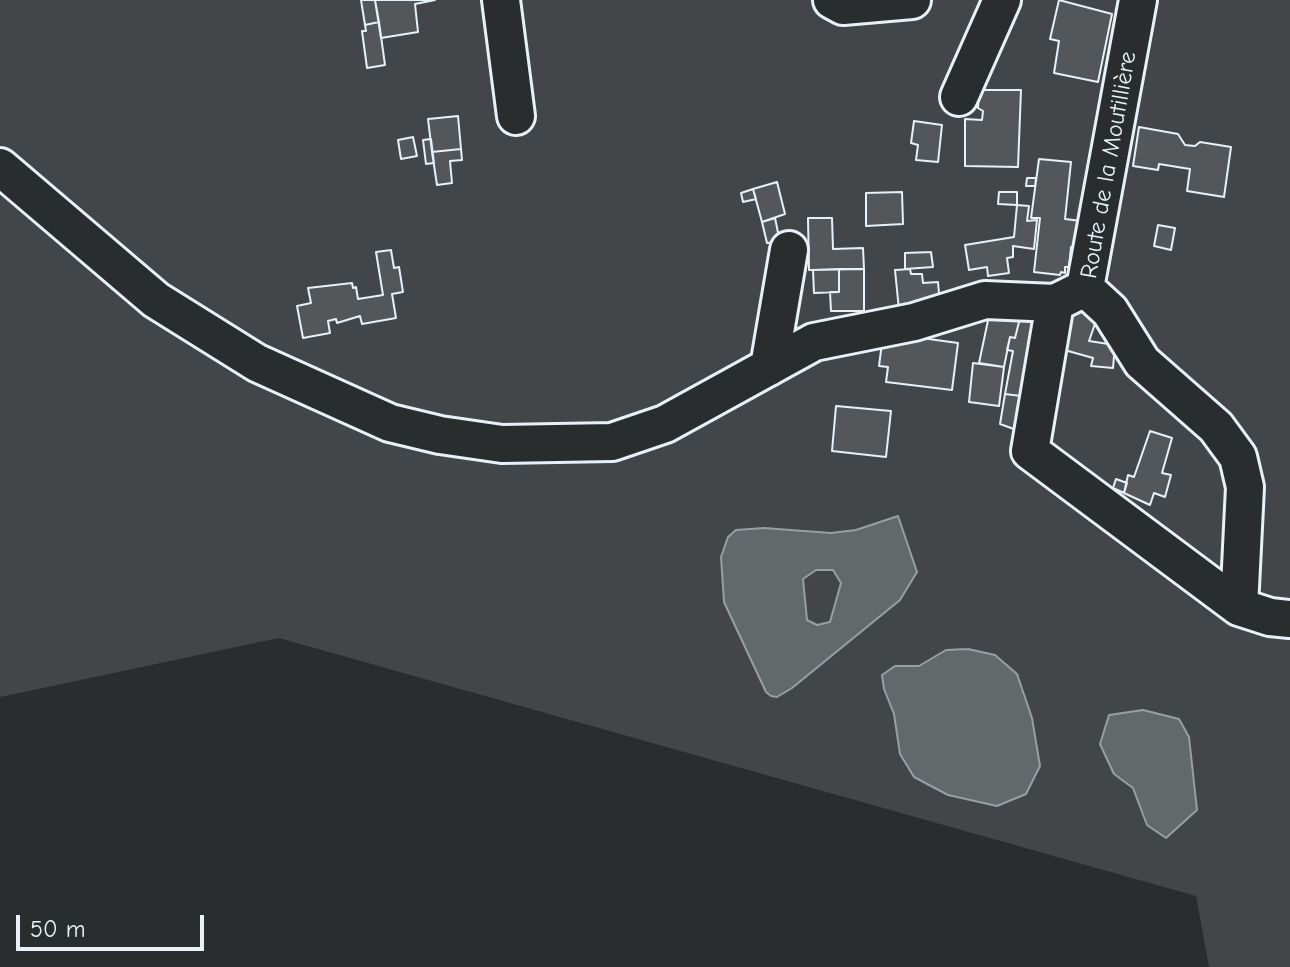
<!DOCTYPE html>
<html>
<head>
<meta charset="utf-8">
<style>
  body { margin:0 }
  #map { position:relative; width:1290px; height:967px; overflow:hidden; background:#2a2d2e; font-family:"Comic Neue",sans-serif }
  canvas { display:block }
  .scale { position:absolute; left:16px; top:915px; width:188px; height:36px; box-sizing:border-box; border:4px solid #e8f1f8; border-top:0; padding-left:10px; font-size:24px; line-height:28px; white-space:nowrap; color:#e8f1f8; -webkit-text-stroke:6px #2a2d2e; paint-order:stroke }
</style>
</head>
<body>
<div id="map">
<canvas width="1290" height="967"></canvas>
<div class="scale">50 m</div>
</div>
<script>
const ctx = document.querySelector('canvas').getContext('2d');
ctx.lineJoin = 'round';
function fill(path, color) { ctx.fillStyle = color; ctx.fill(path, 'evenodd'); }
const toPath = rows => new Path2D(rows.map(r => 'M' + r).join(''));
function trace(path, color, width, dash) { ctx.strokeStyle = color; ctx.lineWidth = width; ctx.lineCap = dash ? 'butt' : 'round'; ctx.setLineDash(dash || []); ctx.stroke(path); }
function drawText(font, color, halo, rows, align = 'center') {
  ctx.font = font + ' "Comic Neue",sans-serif'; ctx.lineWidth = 6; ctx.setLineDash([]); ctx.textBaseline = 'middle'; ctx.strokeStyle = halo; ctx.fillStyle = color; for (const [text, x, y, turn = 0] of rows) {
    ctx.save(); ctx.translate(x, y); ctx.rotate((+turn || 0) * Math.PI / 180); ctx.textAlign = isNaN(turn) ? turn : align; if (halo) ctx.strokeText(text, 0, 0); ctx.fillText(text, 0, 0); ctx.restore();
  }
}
fill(toPath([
  [0,0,1290,0,1290,967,1209,967,1196,896,279,638,0,697]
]), '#424648');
const water = toPath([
  [898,516,917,572,900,600,792,688,777,697,771,696,766,692,724,602,721,557,728,537,736,530,764,528,831,533,856,530,898,516],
  [816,570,833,570,841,583,830,622,817,625,807,620,803,579,816,570],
  [968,649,995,655,1017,674,1032,718,1040,766,1026,794,997,806,948,795,914,777,900,754,894,714,884,689,882,675,895,666,919,666,946,650,968,649],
  [1143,710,1179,719,1189,737,1197,810,1166,838,1147,825,1133,788,1114,774,1100,744,1109,715,1143,710]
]);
fill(water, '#63686b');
trace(water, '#989fa3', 2);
const building = toPath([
  [361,0,375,0,379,22,365,25,361,0],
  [375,0,435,0,415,4,418,32,381,38,375,0],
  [1059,0,1112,14,1098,82,1054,73,1059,41,1050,39,1059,0],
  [379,22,385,65,367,68,362,31,366,31,365,25,379,22],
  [979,90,1021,90,1018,167,965,166,965,119,982,120,983,111,978,108,979,90],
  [458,116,461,149,432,152,428,119,458,116],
  [914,121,942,125,938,162,916,160,918,145,911,143,914,121],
  [1139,127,1178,134,1185,145,1195,146,1200,142,1231,147,1224,197,1187,191,1190,169,1159,164,1158,170,1133,166,1139,127],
  [413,137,417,156,401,159,398,140,413,137],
  [431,139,434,163,426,164,423,140,431,139],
  [461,149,462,160,450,161,452,183,437,185,432,152,461,149],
  [1039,159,1071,162,1065,219,1081,221,1077,248,1071,247,1069,267,1065,267,1065,273,1061,272,1060,275,1034,272,1040,218,1031,218,1039,159],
  [1027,178,1036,178,1035,186,1026,186,1027,178],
  [777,182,785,214,762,222,753,189,777,182],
  [753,189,756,199,743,202,741,193,753,189],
  [902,192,903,224,866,226,866,193,902,192],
  [999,192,1017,192,1017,205,998,204,999,192],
  [1017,205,1029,206,1027,221,1037,220,1034,249,1013,246,1013,257,1007,258,1009,273,988,276,987,267,969,270,965,245,1014,237,1017,205],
  [775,218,780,242,767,243,762,222,775,218],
  [808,218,832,218,833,249,863,248,864,269,809,270,808,218],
  [1158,225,1175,228,1171,250,1154,246,1158,225],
  [391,250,394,268,399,267,403,292,392,294,396,318,362,324,360,316,337,323,336,319,328,321,330,333,303,338,297,306,311,303,308,288,352,283,353,288,356,287,358,299,383,295,376,252,391,250],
  [931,252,933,267,905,269,905,253,931,252],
  [839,269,839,292,814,293,813,270,839,269],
  [839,269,864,269,864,311,831,311,830,292,839,292,839,269],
  [910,269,911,274,922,274,923,283,938,282,940,305,899,310,895,270,910,269],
  [1074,309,1097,318,1089,341,1115,345,1113,368,1091,366,1093,358,1061,349,1074,309],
  [990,311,1020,318,1015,338,1010,337,1004,367,979,363,990,311],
  [1020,318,1041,323,1029,397,1005,394,1013,351,1007,350,1010,337,1015,338,1020,318],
  [892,334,958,343,952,390,886,382,888,367,879,366,883,335,892,334],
  [973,363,1004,367,999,406,969,402,973,363],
  [1005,394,1029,397,1022,432,1000,424,1005,394],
  [836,406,891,411,886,457,832,451,836,406],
  [1150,431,1172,438,1162,473,1171,475,1165,497,1154,493,1150,505,1124,493,1128,475,1134,477,1150,431],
  [1116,479,1127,483,1124,493,1113,488,1116,479]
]);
fill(building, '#535759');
trace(building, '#e8f1f8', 2);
const minor = toPath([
  [501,0,516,116],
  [832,0,843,6,912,0],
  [1138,0,1085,288,1110,311,1142,362,1216,427,1238,457,1245,487,1239,607],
  [959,97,1002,0],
  [0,167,156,300,257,363,390,423,440,435,502,444,612,442,665,424,814,342,914,322,985,300,1055,303,1085,288],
  [1055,303,1030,451,1239,607,1270,617,1290,619],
  [769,367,789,250]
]);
trace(minor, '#e8f1f8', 42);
trace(minor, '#2a2d2e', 36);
drawText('24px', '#e8f1f8', '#2a2d2e', [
  ["Route de la Moutillière",1109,165,-80]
]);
</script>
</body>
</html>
